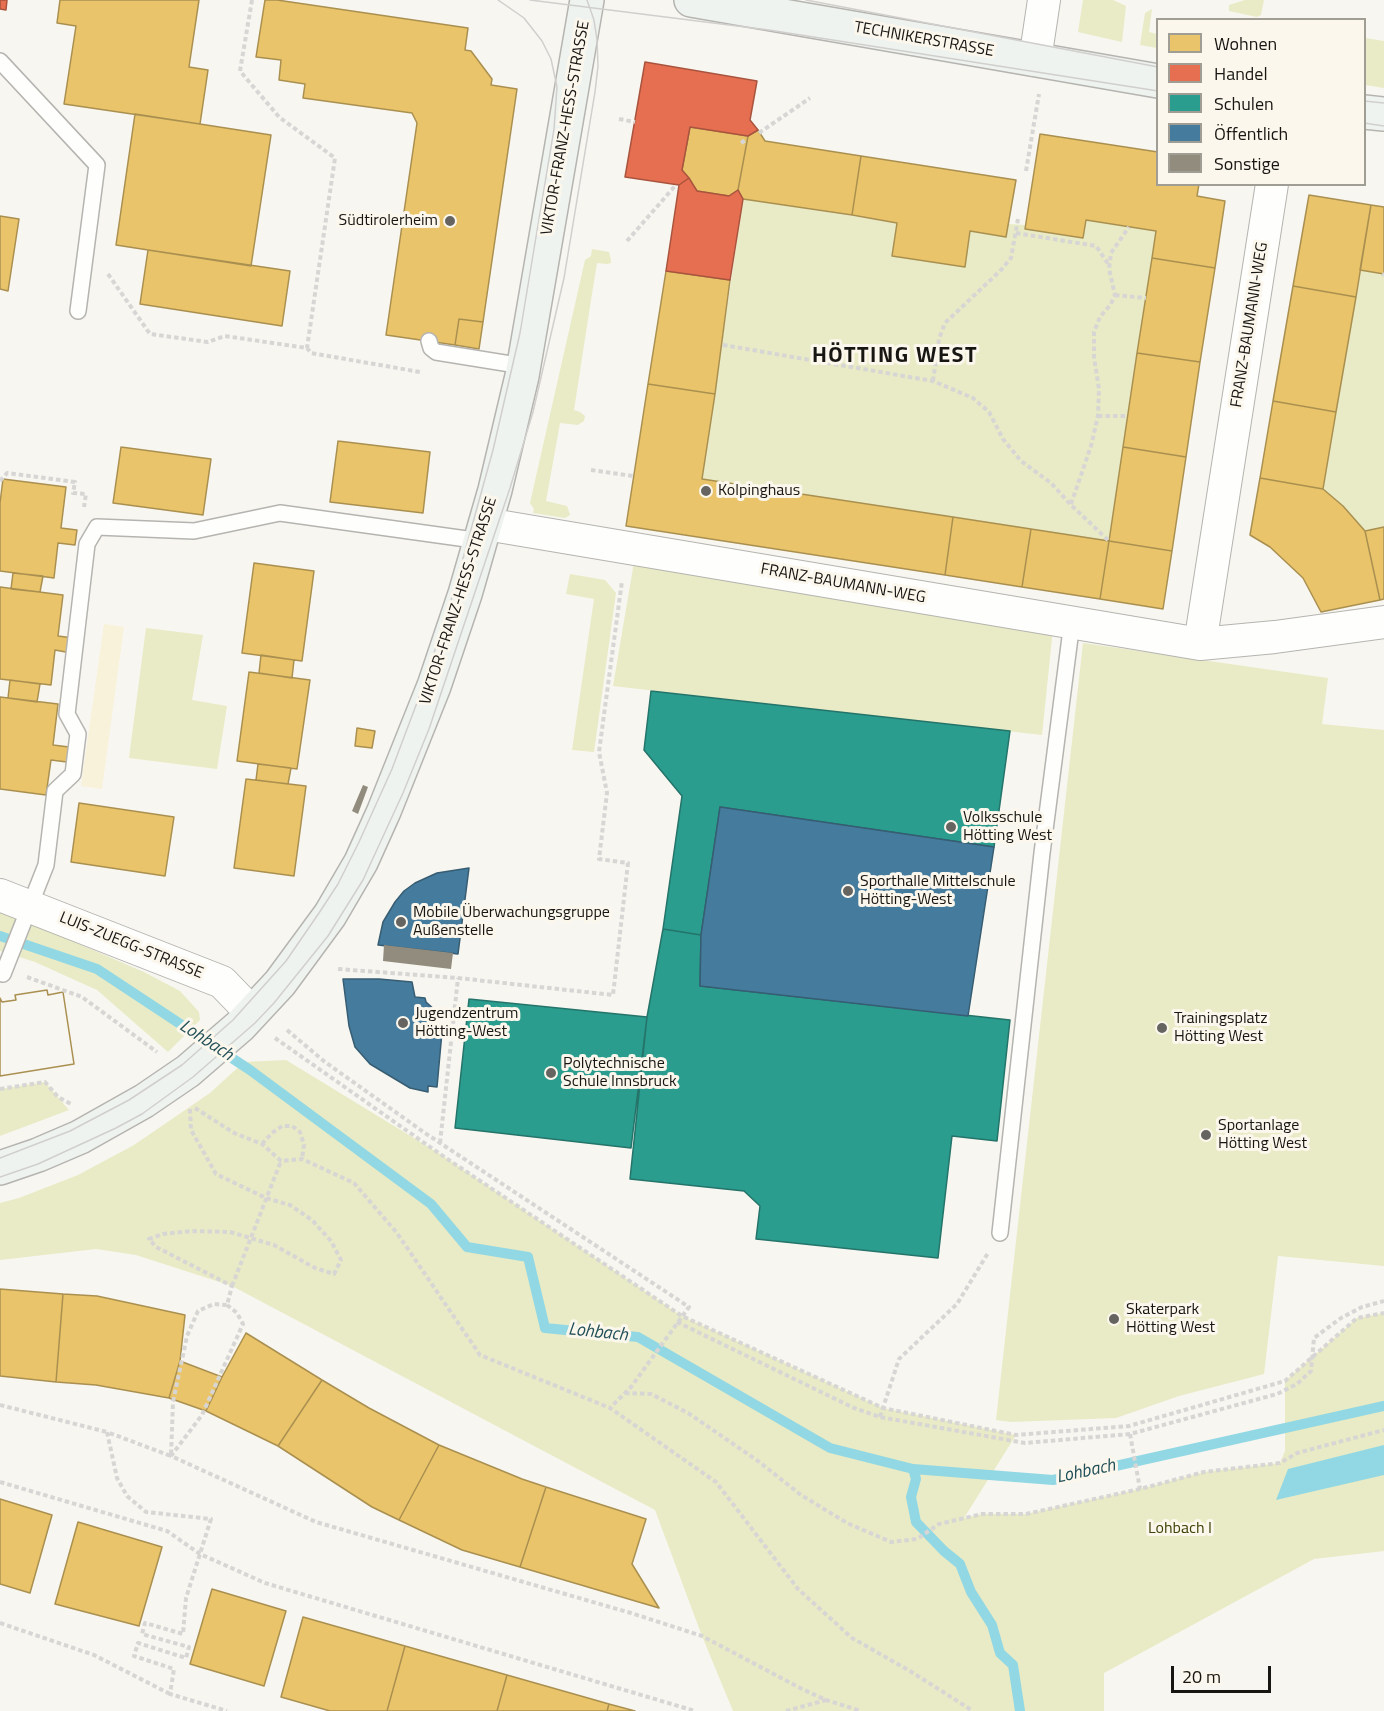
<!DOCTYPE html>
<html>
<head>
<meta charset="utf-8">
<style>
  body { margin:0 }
  #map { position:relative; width:1384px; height:1711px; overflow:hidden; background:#f8f6f0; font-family:"Titillium Web",sans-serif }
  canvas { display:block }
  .legend { position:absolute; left:1156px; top:18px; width:210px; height:168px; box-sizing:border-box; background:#fcf7ed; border:2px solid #a09d95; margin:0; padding:8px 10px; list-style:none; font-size:18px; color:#171612 }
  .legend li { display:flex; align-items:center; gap:12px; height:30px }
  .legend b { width:30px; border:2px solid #a09d95 }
  .scale { position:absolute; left:1171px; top:1666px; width:100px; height:27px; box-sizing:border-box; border:3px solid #171612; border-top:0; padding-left:8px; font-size:18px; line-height:21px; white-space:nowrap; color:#171612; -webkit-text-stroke:4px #fcf7ed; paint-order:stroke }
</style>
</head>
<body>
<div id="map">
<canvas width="1384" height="1711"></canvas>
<ul class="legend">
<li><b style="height:16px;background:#e9c46a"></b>Wohnen</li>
<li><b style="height:16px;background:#e76f51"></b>Handel</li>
<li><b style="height:16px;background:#2a9d8f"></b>Schulen</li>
<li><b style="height:16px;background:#457b9d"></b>Öffentlich</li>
<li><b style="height:16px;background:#918c7d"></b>Sonstige</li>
</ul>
<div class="scale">20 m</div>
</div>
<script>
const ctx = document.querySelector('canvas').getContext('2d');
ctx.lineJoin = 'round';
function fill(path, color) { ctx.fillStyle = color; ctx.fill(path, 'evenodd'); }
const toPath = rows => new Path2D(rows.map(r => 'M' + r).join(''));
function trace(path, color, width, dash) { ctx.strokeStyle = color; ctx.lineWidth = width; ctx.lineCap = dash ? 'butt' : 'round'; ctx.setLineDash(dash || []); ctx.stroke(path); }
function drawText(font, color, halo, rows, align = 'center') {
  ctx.font = font + ' "Titillium Web",sans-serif'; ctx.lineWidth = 6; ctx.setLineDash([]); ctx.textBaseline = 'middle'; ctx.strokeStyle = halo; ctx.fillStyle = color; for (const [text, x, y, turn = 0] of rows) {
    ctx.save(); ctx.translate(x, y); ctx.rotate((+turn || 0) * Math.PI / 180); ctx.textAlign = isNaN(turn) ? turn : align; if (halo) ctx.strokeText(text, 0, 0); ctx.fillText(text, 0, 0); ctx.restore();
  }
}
fill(toPath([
  [1083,0,1113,0,1126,6,1122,42,1078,32],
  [1245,0,1264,0,1261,15,1257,17,1229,11,1229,5],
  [1152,9,1149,32,1157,34,1157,48,1140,45,1145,13],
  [1365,38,1384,41,1384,88,1365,85],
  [743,199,897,223,892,256,964,267,970,231,1006,237,1009,224,1026,225,1026,229,1082,238,1086,220,1156,231,1109,541,702,479],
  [592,249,609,252,611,260,611,263,607,264,597,263,591,300,574,410,580,412,585,416,584,421,578,425,560,423,546,501,567,506,570,515,565,518,533,513,534,509,530,503,585,260,591,256],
  [1360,270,1384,274,1384,527,1365,531,1343,506,1323,489],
  [634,562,1054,619,1042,735,613,686],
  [570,574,605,580,616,593,594,752,572,750,594,599,566,594],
  [146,628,203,635,192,700,227,706,217,769,129,758],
  [1083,643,1328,678,1322,724,1384,730,1384,1266,1278,1256,1264,1374,1179,1396,1116,1418,1011,1422,996,1420],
  [0,910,144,972,180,991,199,1012,200,1020,168,1052,97,990,35,962,0,951],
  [286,1060,440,1154,682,1316,883,1408,1016,1435,964,1518,982,1514,1026,1514,1140,1489,1204,1472,1280,1463,1285,1451,1285,1381,1357,1318,1384,1313,1384,1551,1314,1559,1104,1673,1104,1711,733,1711,702,1636,655,1510,232,1286,136,1255,96,1249,0,1260,0,1203,19,1198,78,1175,134,1145,210,1093,244,1062],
  [45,1082,69,1110,0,1136,0,1089]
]), '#e8ebc5');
fill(toPath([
  [104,624,124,627,102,789,81,786]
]), '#f8f2da');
fill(toPath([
  [1384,1445,1384,1475,1276,1500,1288,1469]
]), '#92d8e4');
const homes = toPath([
  [60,0,199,0,189,67,208,70,200,124,64,104,76,26,57,23,60,0],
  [265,0,277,0,468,28,465,50,471,51,492,79,491,85,517,89,483,322,459,319,455,345,386,335,417,123,412,113,303,98,305,84,279,80,281,60,256,57,265,0],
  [135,114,271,135,251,266,116,245,135,114],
  [690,127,748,136,738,190,729,196,697,191,682,170,690,127],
  [758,130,765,141,861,156,852,215,743,199,738,190,748,136,758,130],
  [1040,134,1158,152,1158,184,1199,184,1197,196,1225,201,1215,268,1152,258,1156,231,1086,220,1083,238,1025,229,1040,134],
  [861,156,1016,180,1006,237,970,231,965,267,892,256,897,223,852,215,861,156],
  [1309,195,1371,205,1356,297,1293,286,1309,195],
  [1371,205,1384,207,1384,274,1360,270,1371,205],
  [0,216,19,219,8,291,0,289,0,216],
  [148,250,290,271,282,326,140,304,148,250],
  [1152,258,1215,268,1200,362,1137,353,1152,258],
  [666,271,730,280,715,394,648,384,666,271],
  [1293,286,1356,297,1336,412,1273,401,1293,286],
  [459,319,483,322,479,349,455,345,459,319],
  [1137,353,1200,362,1186,457,1123,447,1137,353],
  [648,384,715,394,702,479,953,517,945,575,626,526,648,384],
  [1273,401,1336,412,1323,489,1260,478,1273,401],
  [338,441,430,452,423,513,330,502,338,441],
  [121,447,211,459,203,515,113,503,121,447],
  [1123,447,1186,457,1172,551,1109,541,1123,447],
  [1260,478,1323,489,1343,506,1365,531,1380,600,1321,612,1303,578,1270,547,1250,535,1260,478],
  [3,479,66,487,61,528,77,530,75,545,58,543,54,578,0,571,0,503,3,479],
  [953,517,1031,529,1022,587,945,575,953,517],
  [1384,527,1384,599,1380,600,1365,531,1384,527],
  [1031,529,1109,541,1100,599,1022,587,1031,529],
  [1109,541,1172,551,1163,609,1100,599,1109,541],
  [254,563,314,571,302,661,242,653,254,563],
  [13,573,43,576,40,592,11,589,13,573],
  [0,587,63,595,58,636,73,638,71,653,55,650,51,685,0,679,0,587],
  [261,655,294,660,292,678,259,673,261,655],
  [249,672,310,680,297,769,237,761,249,672],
  [10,680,40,684,37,702,8,698,10,680],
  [0,697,58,704,53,745,69,747,67,762,51,760,46,795,0,789,0,697],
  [357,728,375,731,372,748,355,746,357,728],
  [258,764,291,768,288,784,256,780,258,764],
  [246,779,306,786,294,876,234,868,246,779],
  [79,803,174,817,165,876,71,862,79,803],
  [47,990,48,995,63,992,74,1064,0,1076,0,998,2,1002,16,1000,15,995,47,990],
  [47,990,48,995,63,992,74,1064,0,1076,0,998,2,1002,16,1000,15,995,47,990],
  [0,1289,63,1294,56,1382,0,1376,0,1289],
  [63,1294,97,1296,185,1315,180,1361,169,1398,96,1385,56,1382,63,1294],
  [246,1333,322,1380,278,1446,206,1411,222,1377,246,1333],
  [180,1361,222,1377,206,1411,169,1398,180,1361],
  [322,1380,369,1408,439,1445,399,1520,372,1507,278,1446,322,1380],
  [439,1445,522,1479,546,1487,520,1567,462,1550,399,1520,439,1445],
  [546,1487,646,1519,632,1564,659,1608,520,1567,546,1487],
  [0,1499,52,1515,30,1593,0,1584,0,1499],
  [78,1522,162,1547,139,1626,55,1604,78,1522],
  [212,1589,286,1611,264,1686,190,1664,212,1589],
  [303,1617,405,1646,387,1711,330,1711,281,1697,303,1617],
  [405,1646,507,1675,497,1711,387,1711,405,1646],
  [507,1675,609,1704,607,1711,497,1711,507,1675],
  [609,1704,635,1711,607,1711,609,1704]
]);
fill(homes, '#e9c46a');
trace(homes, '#aa9050', 1.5);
const shops = toPath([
  [0,0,7,0,6,10,0,9,0,0],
  [645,62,757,81,750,120,758,130,748,136,690,127,682,170,689,178,679,185,625,177,645,62],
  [689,178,697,191,729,196,738,190,743,199,730,280,666,271,679,185,689,178]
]);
fill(shops, '#e76f51');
trace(shops, '#a9543e', 1.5);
const schools = toPath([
  [651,691,1010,731,994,847,720,807,701,935,663,929,682,796,644,750,651,691],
  [663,929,701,935,700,986,1010,1020,997,1141,952,1136,938,1258,756,1239,760,1206,744,1191,630,1179,647,1017,663,929],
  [469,999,647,1017,631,1148,455,1128,469,999]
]);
fill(schools, '#2a9d8f');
trace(schools, '#24746a', 1.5);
const public = toPath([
  [720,807,994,847,968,1016,700,986,701,935,720,807],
  [469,868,458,954,378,945,383,922,395,902,404,891,415,883,437,873,469,868],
  [343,979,379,979,412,982,415,997,425,998,426,1002,436,1011,434,1031,442,1032,437,1087,428,1086,428,1092,410,1088,370,1064,355,1047,349,1026,343,979]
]);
fill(public, '#457b9d');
trace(public, '#375d73', 1.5);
trace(toPath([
  [0,936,97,969,250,1070,431,1204,467,1247,528,1257,545,1328,638,1337,830,1448,913,1469,1053,1480,1384,1406],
  [913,1469,916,1479,911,1497,916,1522,944,1551,960,1564,971,1592,992,1625,1000,1653,1013,1665,1020,1711]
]), '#92d8e4', 10);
fill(toPath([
  [363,785,368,787,358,814,352,811],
  [384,945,453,953,451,969,383,961]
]), '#918c7d');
const lane = toPath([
  [0,61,97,165,78,311],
  [429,341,431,348,436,352,523,366],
  [3,974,46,865,55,791,73,774,78,734,67,714,87,544,97,527,194,531,280,513,481,541],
  [1000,1233,1042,853,1072,622]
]);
const street = toPath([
  [1035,60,1044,0],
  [486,524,1200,644,1275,637,1384,622],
  [1200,644,1272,184],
  [0,895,222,982,252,1013]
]);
const secondary = toPath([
  [691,0,1158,81],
  [1364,112,1384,114],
  [0,1168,38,1155,80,1137,144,1101,188,1071,240,1026,280,983,330,915,361,862,384,811,434,686,465,594,495,490,522,376,587,0]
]);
trace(lane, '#b5b4b0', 18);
trace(street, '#b5b4b0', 34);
trace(secondary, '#b5b4b0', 36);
trace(toPath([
  [252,0,240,71,279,117,335,158,307,348],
  [619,119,635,122],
  [759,133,810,98],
  [741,143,747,139],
  [1026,171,1039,94],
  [1016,233,1096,246,1109,265],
  [627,241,675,186],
  [108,274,150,334,208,342,225,336,307,348,311,353,420,372],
  [1382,274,1384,275],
  [1115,295,1146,298],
  [723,345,933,381,973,398,989,412,1003,439,1021,461,1051,483,1071,505,1109,541],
  [933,381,939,339,945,323,1001,270,1011,258,1018,219],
  [1098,416,1128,416],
  [591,470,633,476],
  [0,481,7,473,75,482,73,493,86,494,84,507],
  [1071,504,1091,446,1098,416,1099,389,1094,357,1094,332,1100,317,1111,304,1115,295,1109,269,1111,253,1129,227],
  [338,969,458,978,613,995,628,863,599,859,607,793,599,752,622,581],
  [27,977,82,997,157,1052],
  [287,1030,325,1062,425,1133,689,1307,631,1387,610,1408],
  [275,1038,440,1154,682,1316,883,1408,1016,1435,1129,1426,1285,1381,1357,1318,1384,1313],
  [0,1089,45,1082,58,1097,71,1104],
  [195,1108,234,1133,262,1144,281,1161,302,1159,354,1183,397,1233,480,1355,610,1408,716,1482,798,1589,852,1638,910,1671,973,1711],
  [190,1109,191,1130,216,1174,266,1198,290,1205,312,1220,331,1241,341,1260,334,1274,315,1268,274,1245,230,1232,192,1231,163,1234,149,1239,156,1247,232,1286,227,1305,214,1304,198,1311,187,1336,173,1402,171,1456,107,1432,117,1478,127,1496,146,1512,211,1519,186,1598,183,1634,145,1623,142,1634,189,1647,186,1658,138,1643,134,1656,174,1669,170,1694,227,1711],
  [440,1143,458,978],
  [262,1144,272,1133,282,1126,292,1126,300,1132,304,1145,302,1159],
  [232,1286,281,1161],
  [227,1305,237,1313,243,1324,202,1415,171,1456,316,1522,631,1613,702,1636,802,1689,826,1700,861,1711],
  [677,1322,854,1408,880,1417,1025,1443,1130,1434,1277,1394,1297,1384,1311,1371,1314,1338,1341,1318,1362,1307,1384,1301],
  [625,1393,651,1394,688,1413,758,1461,801,1495,847,1523,891,1542,917,1539,939,1524,982,1514,1026,1514,1140,1489,1204,1472,1280,1463,1297,1453,1384,1430],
  [0,1405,107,1432],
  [880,1417,899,1359,957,1304,988,1253],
  [1130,1434,1140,1489],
  [0,1482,167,1531,200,1554,265,1583,695,1711],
  [0,1623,94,1655,170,1694],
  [786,1711,826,1700]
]), '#d7d6d4', 4, [4.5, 3]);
trace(lane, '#fefefd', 15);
trace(street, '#fefefd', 32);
trace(secondary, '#eff3ef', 33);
trace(toPath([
  [530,0,769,30,1158,91],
  [806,0,1158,67],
  [1364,101,1384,103],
  [1364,123,1384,126],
  [0,1158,70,1131,129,1100,182,1065,233,1020,286,961,319,913,338,884,359,842,392,769,424,684,454,591,493,450,520,333,554,129,557,87,551,59,542,41,524,18,498,0],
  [0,1177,38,1164,116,1128,142,1114,193,1077,255,1023,274,1003,328,936,363,880,403,793,429,729,510,488,533,412,564,278,595,92,598,66,597,40,594,20,587,0]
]), '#d0cfcd', 1.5);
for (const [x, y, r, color] of [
  [450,221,6,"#666460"],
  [706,491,6,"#666460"],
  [951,827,6,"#666460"],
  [848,891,6,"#666460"],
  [401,922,6,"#666460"],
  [403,1023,6,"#666460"],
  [1162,1028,6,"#666460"],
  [551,1073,6,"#666460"],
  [1206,1135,6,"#666460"],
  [1114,1319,6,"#666460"]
]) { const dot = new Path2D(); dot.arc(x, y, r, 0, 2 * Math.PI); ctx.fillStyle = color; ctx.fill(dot); trace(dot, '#fcf7ed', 2); }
drawText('16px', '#171612', '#fcf7ed', [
  ["TECHNIKERSTRASSE",924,40,10],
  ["VIKTOR-FRANZ-HESS-STRASSE",566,128,-80],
  ["FRANZ-BAUMANN-WEG",1250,325,-81],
  ["FRANZ-BAUMANN-WEG",843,584,10],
  ["VIKTOR-FRANZ-HESS-STRASSE",459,601,-72],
  ["LUIS-ZUEGG-STRASSE",131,946,22]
]);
drawText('16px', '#171612', '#fcf7ed', [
  ["Südtirolerheim",438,221,"right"],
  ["Kolpinghaus",718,491],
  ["Volksschule",963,818],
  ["Hötting West",963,836],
  ["Sporthalle Mittelschule",860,882],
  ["Hötting-West",860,900],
  ["Mobile Überwachungsgruppe",413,913],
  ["Außenstelle",413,931],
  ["Jugendzentrum",415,1014],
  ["Hötting-West",415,1032],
  ["Trainingsplatz",1174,1019],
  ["Hötting West",1174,1037],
  ["Polytechnische",563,1064],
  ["Schule Innsbruck",563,1082],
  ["Sportanlage",1218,1126],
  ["Hötting West",1218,1144],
  ["Skaterpark",1126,1310],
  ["Hötting West",1126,1328]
], 'left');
drawText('16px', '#404307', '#fcf7ed', [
  ["Lohbach I",1180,1529]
]);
drawText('italic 18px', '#225059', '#fcf7ed', [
  ["Lohbach",206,1041,33],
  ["Lohbach",598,1333,6],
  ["Lohbach",1086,1472,-12]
]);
ctx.letterSpacing = '1.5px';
drawText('bold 22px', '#171612', '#fcf7ed', [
  ["HÖTTING WEST",895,357]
]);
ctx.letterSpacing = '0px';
</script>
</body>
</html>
